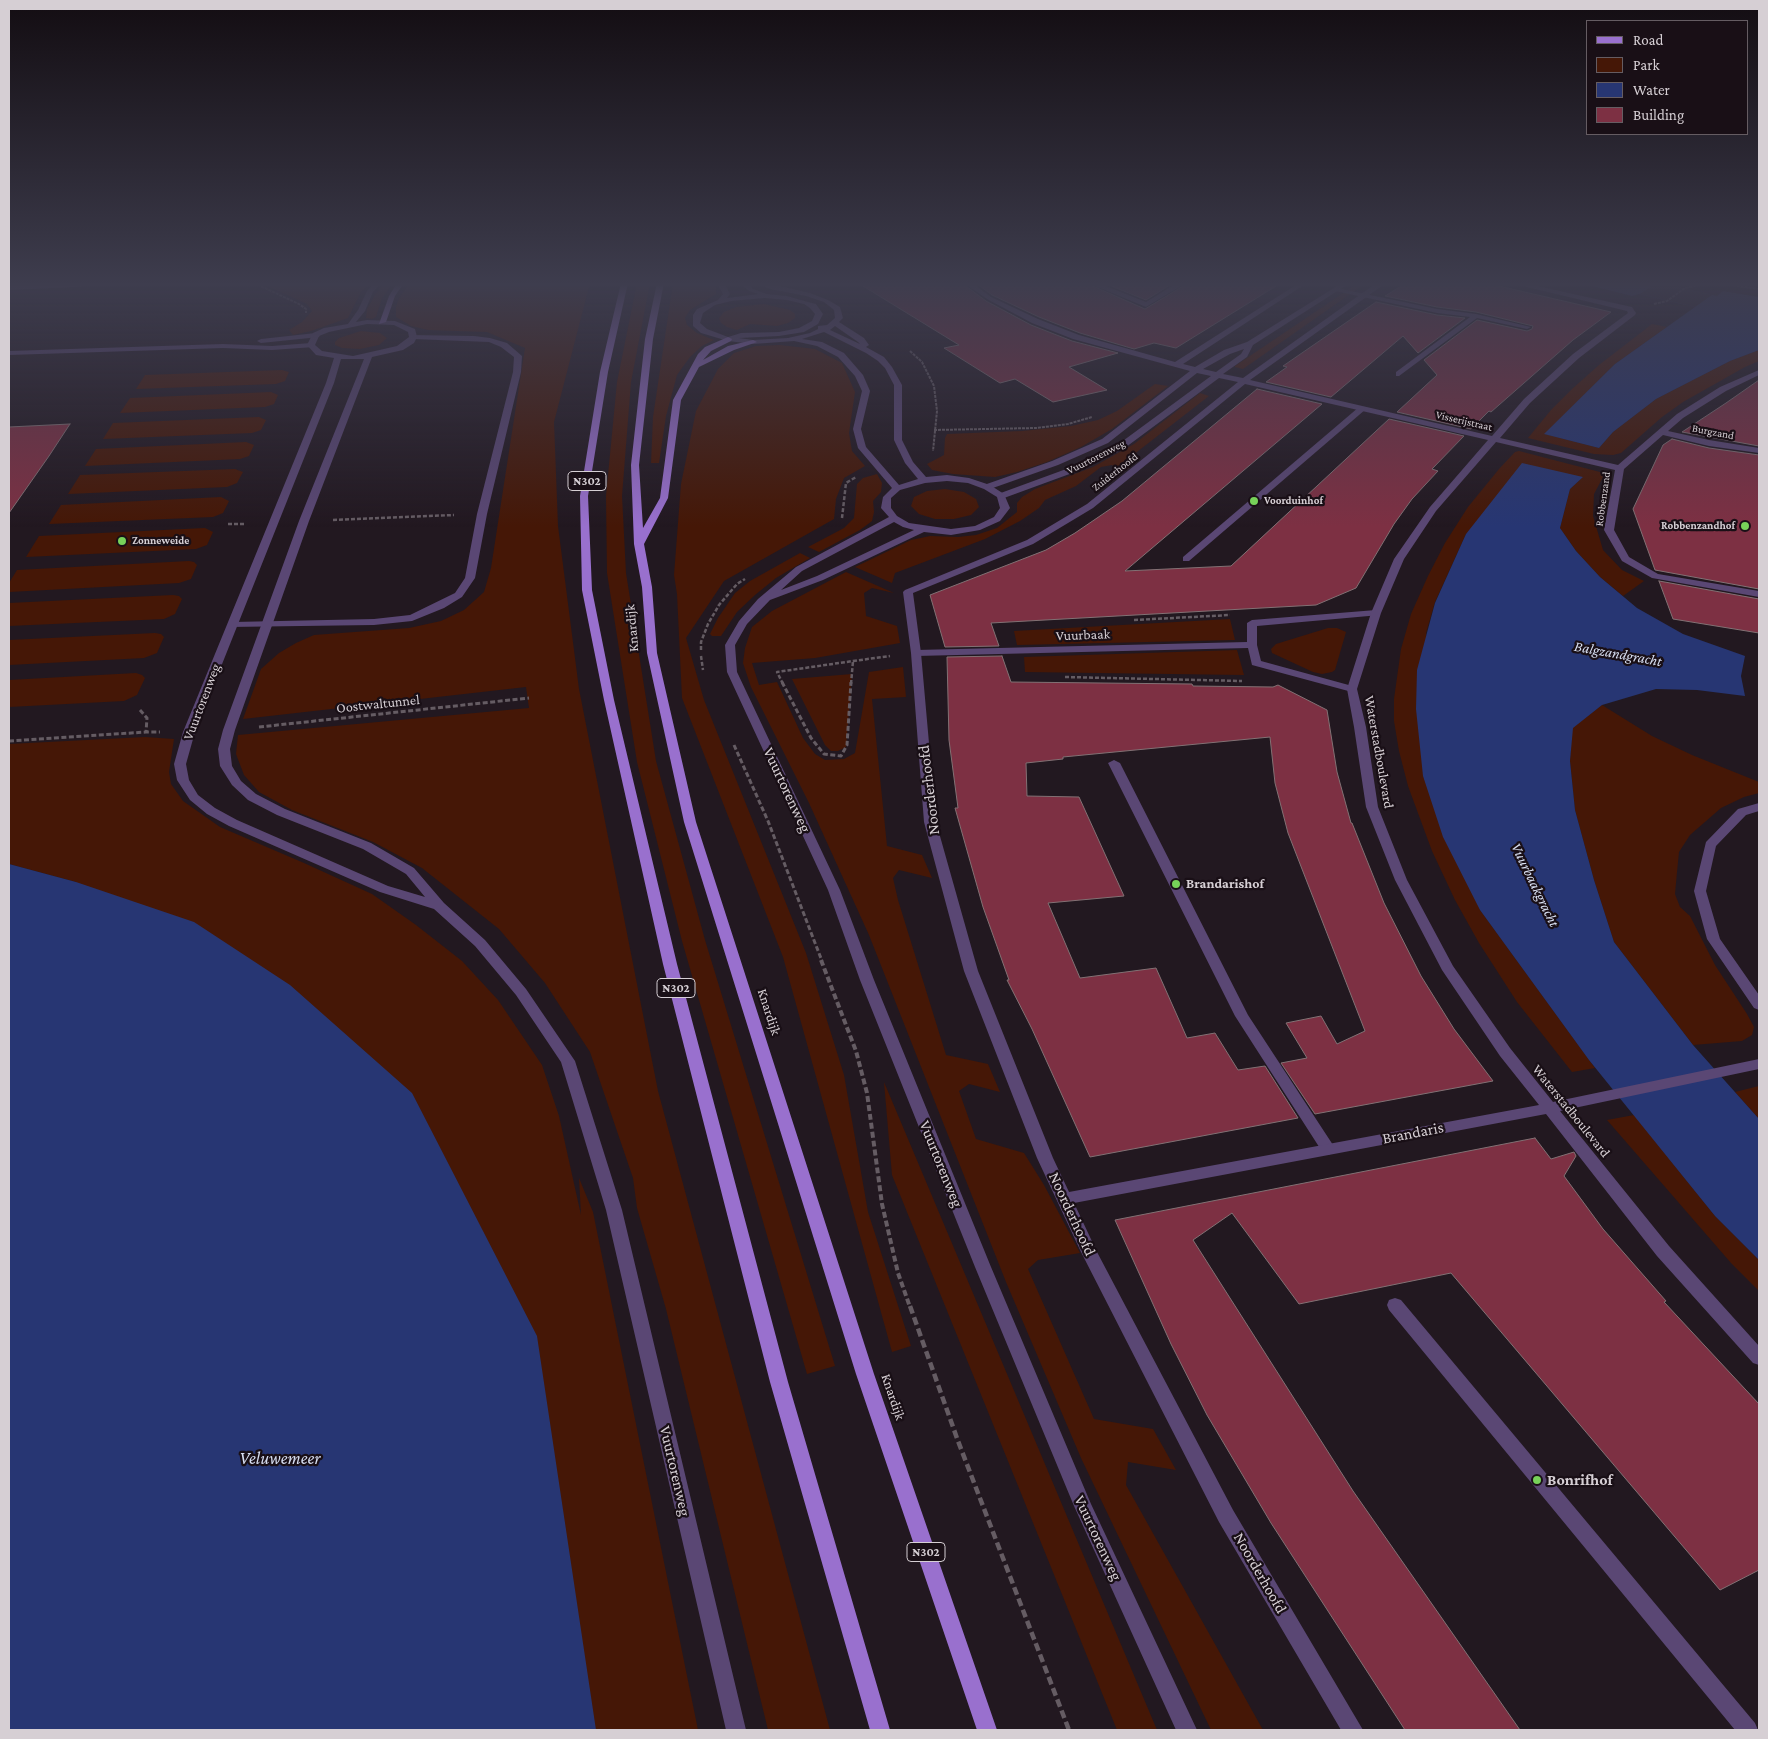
<!DOCTYPE html>
<html>
<head>
<meta charset="utf-8">
<style>
  body { margin:0 }
  #map { position:relative; width:1768px; height:1739px; overflow:hidden; background:#221820; font-family:"Crimson Pro",serif }
  canvas { display:block }
  .frame { position:absolute; inset:0; border:10px solid #d6cfd4; pointer-events:none }
  .legend { position:absolute; left:1586px; top:20px; width:162px; height:115px; box-sizing:border-box; background:#190f16; border:1px solid #655c62; margin:0; padding:6px 9px; list-style:none; font-size:15px; color:#d6cfd4 }
  .legend li { display:flex; align-items:center; gap:10px; height:25px }
  .legend b { width:25px; border:1px solid #655c62 }
</style>
</head>
<body>
<div id="map">
<canvas width="1768" height="1739"></canvas>
<div class="frame"></div>
<ul class="legend">
<li><b style="height:6px;background:#9970ce"></b>Road</li>
<li><b style="height:14px;background:#451706"></b>Park</li>
<li><b style="height:14px;background:#273673"></b>Water</li>
<li><b style="height:14px;background:#7d3043"></b>Building</li>
</ul>
</div>
<script>
const ctx = document.querySelector('canvas').getContext('2d');
ctx.lineJoin = 'round';
function fill(path, color) { ctx.fillStyle = color; ctx.fill(path, 'evenodd'); }
const toPath = rows => new Path2D(rows.map(r => 'M' + r).join(''));
function trace(path, color, width, dash) { ctx.strokeStyle = color; ctx.lineWidth = width; ctx.lineCap = dash ? 'butt' : 'round'; ctx.setLineDash(dash || []); ctx.stroke(path); }
function drawText(font, color, halo, rows, align = 'center') {
  ctx.font = font + ' "Crimson Pro",serif'; ctx.lineWidth = 4.5; ctx.setLineDash([]); ctx.textBaseline = 'middle'; ctx.strokeStyle = halo; ctx.fillStyle = color; for (const [text, x, y, turn = 0] of rows) {
    ctx.save(); ctx.translate(x, y); ctx.rotate((+turn || 0) * Math.PI / 180); ctx.textAlign = isNaN(turn) ? turn : align; if (halo) ctx.strokeText(text, 0, 0); ctx.fillText(text, 0, 0); ctx.restore();
  }
}
fill(toPath([
  [261,283,371,283,361,292,348,318,311,331,293,335,289,330,302,322,312,311,307,304],
  [384,283,393,283,382,298,376,317,372,319,366,318,367,309,375,295],
  [410,283,590,283,554,422,558,526,579,689,658,1091,830,1730,768,1730,666,1309,637,1208,633,1178,590,1052,545,983,499,929,422,868,373,842,292,810,259,792,244,775,236,754,238,735,529,708,526,687,243,719,261,669,279,653,296,643,314,635,409,628,441,621,464,610,484,592,491,568,525,348,487,332,428,330,411,326,396,317,396,307,399,298],
  [637,283,650,283,631,382,622,496,626,573,656,761,705,940,835,1366,807,1374,682,941,637,762,607,573,606,496,617,382],
  [673,283,713,283,716,288,716,294,690,310,685,318,687,325,697,333,714,340,702,346,690,357,677,375,666,416,659,463,651,463,653,417],
  [1358,283,1366,283,1243,369,1235,367,1235,366],
  [764,304,790,310,795,314,795,318,788,323,777,326,750,324,737,330,727,327,721,323,719,318,724,312,736,307],
  [1652,324,1667,327,1615,364,1545,434,1599,448,1613,432,1656,399,1730,361,1759,350,1759,361,1745,367,1683,402,1662,417,1621,453,1613,455,1594,454,1528,438,1551,410,1572,389,1599,365],
  [361,331,380,333,387,338,379,345,360,349,342,348,335,345,335,342,339,338],
  [780,345,815,349,842,363,855,392,849,433,852,451,865,466,844,478,836,499,834,519,724,581,686,638,704,700,806,953,844,1075,868,1212,911,1346,892,1352,783,957,682,698,677,594,674,575,681,484,696,411,718,369,734,353,756,346],
  [282,370,289,372,285,381,276,384,136,389,145,375],
  [1155,384,1168,386,1112,429,1081,447,1047,462,1017,472,995,477,953,474,932,470,927,464,944,455,945,438,947,434,1022,431,1071,426,1098,420,1117,411],
  [271,392,278,395,274,404,265,407,120,413,130,398],
  [1200,393,1209,396,1124,462,1131,466,1122,473,1112,465,1101,467,1076,486,1045,500,1039,508,1020,521,985,539,895,573,892,583,855,567,911,540,930,536,958,537,976,535,997,528,1017,512,1017,503,1022,497,1035,489,1093,467,1134,444],
  [259,417,266,420,261,430,252,433,103,439,113,423],
  [246,442,254,445,249,456,240,459,85,466,96,449],
  [1519,451,1600,472,1603,477,1594,494,1593,516,1603,550,1622,570,1644,581,1623,596,1600,577,1576,551,1560,528,1570,489,1583,477,1466,534,1435,602,1426,633,1480,910,1595,1068,1572,1072,1517,1002,1479,943,1455,900,1432,851,1408,786,1399,751,1394,721,1394,699,1401,649,1411,614,1428,576,1445,543,1468,507,1499,469,1515,452],
  [235,469,243,472,237,483,227,487,68,494,80,475],
  [877,474,882,483,881,492,873,501,874,512,872,521,860,530,819,552,808,547,844,528,854,518,857,484,863,478],
  [945,489,964,492,976,499,979,507,971,515,954,519,935,519,919,514,911,506,914,497,927,491],
  [221,497,229,501,223,513,213,517,49,524,61,505],
  [205,528,213,532,207,545,196,549,26,557,39,536],
  [800,553,810,558,776,578,755,595,737,612,721,636,712,636,710,634,718,618,735,593,750,581],
  [189,561,194,562,197,565,191,579,179,583,9,592,9,583,17,570],
  [846,572,894,593,872,588,864,593,866,616,897,626,900,643,815,658,752,663,759,685,777,682,803,738,815,754,825,760,844,759,855,753,869,672,903,667,906,697,872,699,887,846,922,855,932,878,899,870,893,878,898,900,946,1055,988,1064,1000,1092,969,1084,959,1091,976,1139,1024,1153,1044,1185,1080,1253,1038,1260,1028,1269,1094,1419,1153,1429,1176,1470,1128,1462,1126,1485,1263,1730,1211,1730,1081,1458,1006,1282,869,935,809,803,751,687,743,663,745,648,752,627,772,611],
  [173,595,179,596,182,599,175,614,164,619,9,626,9,603],
  [1230,619,1235,640,1017,645,1014,631],
  [1328,628,1337,628,1346,632,1335,670,1332,672,1322,674,1313,672,1272,653,1271,649,1276,644],
  [155,633,161,634,164,637,157,653,144,658,9,665,9,640],
  [1237,650,1244,675,1025,672,1024,657],
  [136,673,142,675,145,678,137,695,124,701,9,707,9,680],
  [852,674,846,747,838,751,831,751,825,745,792,679],
  [1602,705,1652,736,1692,755,1759,782,1759,793,1744,797,1721,808,1690,835,1679,852,1677,872,1675,894,1680,907,1690,916,1715,965,1747,1014,1754,1027,1752,1035,1742,1041,1693,1045,1614,942,1594,880,1575,810,1570,761,1572,728],
  [145,737,174,739,169,772,171,784,183,801,220,827,304,863,372,894,416,925,462,961,498,1000,542,1065,559,1116,581,1215,579,1178,593,1212,698,1730,9,1730,76,882,9,864,9,744],
  [884,1082,1157,1730,1117,1730,892,1175],
  [1759,1086,1759,1119,1735,1092],
  [1634,1115,1715,1216,1759,1260,1759,1291,1731,1263,1607,1120]
]), '#451706');
fill(toPath([
  [1580,283,1660,283,1717,296,1723,291,1759,297,1759,350,1730,361,1656,399,1613,432,1599,448,1544,434,1615,364,1695,307,1639,294,1632,296],
  [1522,463,1583,477,1570,489,1560,528,1576,551,1600,577,1637,608,1683,634,1745,656,1741,676,1745,696,1697,690,1656,689,1602,705,1573,728,1570,761,1575,810,1594,880,1614,942,1693,1045,1759,1119,1759,1260,1715,1216,1589,1060,1480,910,1443,837,1423,776,1416,709,1417,670,1435,603,1466,534],
  [9,864,76,882,194,922,290,985,412,1093,537,1336,596,1730,9,1730]
]), '#273673');
fill(toPath([
  [1656,283,1662,283,1712,295,1695,307,1640,294]
]), '#221820');
const building = toPath([
  [858,283,962,283,986,301,1031,325,1072,341,1118,353,1069,367,1107,390,1053,402,1015,379,1000,383,944,348,959,345,858,283],
  [976,283,1086,283,1145,309,1188,283,1281,283,1176,348,1154,343,1134,349,1080,333,1039,317,992,295,976,283],
  [1104,283,1173,283,1146,300,1104,283],
  [1406,283,1486,283,1611,312,1573,340,1491,412,1489,411,1471,429,1397,412,1437,375,1424,360,1477,320,1527,331,1532,329,1533,326,1476,312,1437,307,1385,296,1406,283],
  [1376,302,1437,315,1465,318,1418,353,1403,336,1331,397,1266,382,1287,367,1283,366,1376,302],
  [1759,380,1759,446,1682,432,1726,403,1759,380],
  [1257,389,1322,404,1125,571,1231,566,1389,419,1464,436,1432,469,1438,471,1412,499,1394,524,1356,588,1316,605,991,623,999,646,945,647,930,595,1046,550,1075,533,1122,501,1257,389],
  [70,424,49,456,9,513,9,427,70,424],
  [1672,439,1709,448,1759,455,1759,589,1655,570,1633,509,1663,445,1672,439],
  [1659,581,1759,599,1759,633,1673,619,1659,581],
  [1002,656,1011,682,1192,684,1193,686,1273,687,1278,685,1327,710,1337,772,1351,823,1352,823,1384,903,1421,976,1454,1029,1493,1081,1315,1114,1281,1063,1307,1058,1286,1023,1321,1016,1337,1044,1365,1031,1288,833,1275,783,1270,737,1063,757,1063,759,1026,763,1027,796,1079,797,1124,896,1048,903,1080,978,1156,968,1187,1038,1215,1033,1238,1070,1265,1066,1298,1118,1090,1157,1032,1029,1007,980,1009,980,983,907,955,808,958,808,949,740,947,657,1002,656],
  [1535,1138,1551,1159,1574,1152,1576,1156,1564,1176,1578,1195,1603,1229,1666,1301,1664,1302,1759,1404,1759,1570,1720,1590,1451,1273,1299,1304,1232,1213,1193,1240,1353,1491,1520,1730,1405,1730,1271,1523,1207,1415,1171,1344,1115,1220,1535,1138]
]);
fill(building, '#7d3043');
trace(building, '#827174', 1);
trace(toPath([
  [254,283,299,304,306,309,306,313],
  [1654,304,1667,301,1685,288,1701,284,1724,284,1759,289],
  [910,351,922,362,934,386,937,411,933,451],
  [934,430,1036,428,1068,424,1092,417]
]), '#655c63', 2, [3, 1]);
trace(toPath([
  [842,518,846,483,856,477],
  [333,520,454,515],
  [228,524,245,524],
  [1134,620,1230,615],
  [701,650,701,642,708,624,719,605,737,584,745,579],
  [701,656,703,670],
  [853,661,890,656],
  [1065,677,1242,681],
  [783,684,777,672,853,661],
  [851,684,853,661]
]), '#655c63', 2.5, [4, 2]);
trace(toPath([
  [782,682,811,738,824,754,841,756,847,745,851,682],
  [140,710,147,718,146,732,160,732],
  [259,727,529,698],
  [9,741,146,732],
  [734,745,768,821,822,961]
]), '#655c63', 3, [5, 2.5]);
trace(toPath([
  [821,960,856,1051,867,1093,882,1204,898,1273,910,1307]
]), '#655c63', 4, [6, 3]);
trace(toPath([
  [910,1306,958,1441,1069,1730]
]), '#655c63', 4.5, [8, 4]);
fill(toPath([
  [1088,283,1098,283,1146,302,1177,283,1186,283,1146,307,1088,283],
  [1337,288,1437,309,1476,314,1531,327,1527,329,1477,318,1399,376,1396,376,1396,372,1470,317,1437,313,1335,291,1334,290,1337,288],
  [316,333,320,335,319,337,261,343,257,341,261,339,316,333],
  [410,335,474,336,490,338,507,343,522,356,521,372,487,514,475,578,462,597,444,608,412,621,374,625,229,627,228,625,233,622,374,619,410,615,455,593,465,578,477,514,513,372,514,357,501,347,489,342,413,339,409,337,410,335],
  [311,343,315,345,314,347,272,350,223,348,9,355,9,351,223,344,272,346,311,343],
  [1359,407,1366,409,1189,561,1183,561,1183,557,1359,407],
  [1114,760,1120,763,1248,1015,1333,1145,1336,1149,1333,1153,1328,1155,1323,1153,1235,1016,1108,763,1114,760],
  [1395,1298,1401,1300,1755,1723,1758,1730,1735,1730,1389,1310,1387,1305,1389,1300,1395,1298]
]), '#5a4774');
fill(toPath([
  [1376,610,1380,611,1380,615,1257,626,1257,645,1261,661,1356,687,1357,689,1352,692,1252,665,1248,648,916,656,911,653,916,650,1247,642,1247,623,1252,620,1376,610]
]), '#5a4774');
fill(toPath([
  [81,283,157,283,9,290,9,286,81,283],
  [964,283,972,283,991,297,1038,319,1079,335,1175,362,1299,283,1307,283,1183,364,1195,367,1224,350,1247,342,1342,283,1350,283,1253,345,1247,357,1223,374,1243,378,1361,294,1377,283,1386,283,1250,380,1492,436,1524,399,1573,354,1628,313,1627,311,1510,283,1524,283,1632,307,1636,313,1635,315,1579,358,1530,403,1500,438,1618,465,1677,414,1720,387,1759,370,1759,375,1726,391,1683,418,1668,431,1709,440,1759,448,1759,453,1709,446,1663,435,1624,469,1614,530,1629,557,1658,574,1759,591,1759,597,1652,578,1622,561,1604,530,1615,470,1496,442,1436,511,1404,559,1381,613,1357,689,1366,727,1378,807,1407,880,1453,966,1510,1048,1553,1102,1759,1059,1759,1069,1560,1111,1669,1246,1759,1346,1759,1365,1753,1363,1657,1256,1546,1114,1074,1203,1097,1252,1233,1510,1363,1730,1341,1730,1219,1522,1081,1252,1037,1158,964,971,924,822,911,653,903,592,905,590,1027,540,1087,504,1238,382,1219,378,1122,450,1075,472,1004,498,998,498,998,494,1069,468,1116,446,1211,376,1197,373,1108,443,1058,465,990,489,984,489,984,485,1052,461,1102,439,1190,371,1073,339,1032,323,987,299,964,283],
  [1244,349,1241,354,1216,372,1203,369,1230,354,1244,349],
  [1245,384,1488,440,1430,507,1394,559,1371,613,1347,689,1354,727,1366,807,1395,880,1442,970,1500,1056,1539,1105,1069,1192,1053,1158,978,971,936,822,921,653,913,593,1033,544,1093,508,1245,384],
  [1759,803,1759,811,1746,815,1716,846,1706,891,1720,939,1759,995,1759,1010,1754,1008,1707,939,1694,891,1706,842,1738,809,1759,803]
]), '#5a4774');
fill(toPath([
  [374,283,381,283,373,292,365,311,356,322,367,320,395,321,415,329,417,337,414,343,403,350,372,357,309,521,235,730,230,749,232,766,241,781,256,794,285,809,371,843,414,868,444,903,485,940,526,989,575,1061,622,1210,746,1730,726,1730,606,1210,561,1062,516,995,475,946,434,909,380,892,229,826,207,814,190,800,177,780,174,764,183,732,326,383,334,358,316,355,307,345,313,333,324,328,348,324,358,310,367,291,374,283],
  [367,324,394,325,408,332,409,337,397,346,353,356,322,351,315,345,319,336,329,332,367,324],
  [341,359,364,359,299,521,223,730,218,749,220,766,232,785,248,800,277,815,363,849,406,874,425,897,388,886,237,820,215,808,198,795,189,780,186,764,195,732,334,383,341,359],
  [717,283,724,283,730,294,727,298,758,294,749,291,740,283,748,283,753,289,767,294,787,296,808,302,816,304,823,314,818,324,804,332,779,336,739,338,753,340,788,338,810,333,818,329,818,326,827,325,835,318,834,310,824,302,806,296,770,289,757,283,767,283,810,293,828,300,840,307,843,318,839,322,864,338,869,345,866,347,884,357,892,367,902,385,902,440,913,462,926,477,947,475,969,478,990,485,1004,494,1010,508,1000,521,980,530,951,535,924,532,823,580,770,600,747,624,735,645,737,672,840,890,874,980,991,1267,1091,1504,1197,1730,1176,1730,1074,1506,975,1267,860,980,828,890,727,672,725,645,739,621,758,599,796,567,889,517,881,508,883,497,892,488,858,448,853,429,862,391,855,376,838,357,817,346,794,341,753,344,728,341,701,333,693,326,693,315,697,309,718,300,723,294,717,283],
  [765,298,787,300,804,304,810,308,815,314,812,321,799,328,779,332,741,333,728,337,707,329,700,323,703,313,715,305,731,301,765,298],
  [835,326,858,342,860,344,830,330,835,326],
  [824,332,866,353,878,361,885,368,894,385,894,440,905,463,918,479,899,485,866,447,861,429,870,391,863,375,844,353,822,342,802,339,824,332],
  [947,481,968,483,984,489,997,497,1000,508,994,517,975,526,951,529,909,523,897,516,891,508,891,498,900,490,925,483,947,481],
  [894,522,903,527,914,530,817,576,781,590,802,571,894,522]
]), '#5a4774');
fill(toPath([
  [397,283,404,283,395,296,386,322,379,324,389,296,397,283],
  [621,283,628,283,608,372,588,496,592,590,614,700,677,964,788,1382,890,1730,870,1730,770,1382,663,964,604,700,582,590,580,496,600,372,621,283],
  [657,283,664,283,653,339,639,465,643,528,660,498,673,400,698,354,705,347,728,337,732,339,731,341,711,351,703,360,728,346,753,340,757,342,734,350,699,367,681,400,668,498,644,544,652,587,657,653,696,822,874,1374,997,1730,977,1730,856,1374,684,822,647,653,642,587,634,544,631,465,645,339,657,283]
]), '#9970ce');
const sky = ctx.createLinearGradient(0, 0, 0, 527);
sky.addColorStop(0, '#130d12');
sky.addColorStop(0.54, '#3e3d4e');
sky.addColorStop(1, '#3e3d4e00');
ctx.fillStyle = sky;
ctx.fillRect(0, 0, 1768, 527);
for (const [x, y, r, color] of [
  [1254,501,5,"#77d259"],
  [1745,526,5,"#77d259"],
  [122,541,5,"#77d259"],
  [1176,884,5,"#77d259"],
  [1537,1480,5,"#77d259"]
]) { const dot = new Path2D(); dot.arc(x, y, r, 0, 2 * Math.PI); ctx.fillStyle = color; ctx.fill(dot); trace(dot, '#190f16', 2); }
drawText('11px', '#d6cfd4', '#190f16', [
  ["Visserijstraat",1464,421,13],
  ["Burgzand",1713,432,11],
  ["Vuurtorenweg",1096,457,-27],
  ["Zuiderhoofd",1115,472,-38],
  ["Robbenzand",1603,499,-82]
]);
drawText('bold 11px', '#d6cfd4', '#190f16', [
  ["Voorduinhof",1264,501],
  ["Robbenzandhof",1735,526,"right"],
  ["Zonneweide",132,541]
], 'left');
for (const [x, y, w] of [
  [587,481,38],
  [676,988,38],
  [926,1552,38]
]) { const box = new Path2D(); box.roundRect(x - w / 2, y - 9.5, w, 19, 4); ctx.fillStyle = '#190f16'; ctx.fill(box); trace(box, '#d6cfd4', 1); }
drawText('bold 12px', '#d6cfd4', null, [
  ["N302",587,481],
  ["N302",676,988],
  ["N302",926,1552]
]);
drawText('14px', '#d6cfd4', '#190f16', [
  ["Knardijk",632,628,-95],
  ["Vuurbaak",1083,635,-2],
  ["Vuurtorenweg",202,702,-69],
  ["Oostwaltunnel",378,704,-6],
  ["Waterstadboulevard",1379,752,80],
  ["Knardijk",769,1012,72],
  ["Waterstadboulevard",1571,1111,51],
  ["Knardijk",893,1397,71]
]);
drawText('bold 14px', '#d6cfd4', '#190f16', [
  ["Brandarishof",1186,884]
], 'left');
drawText('italic 15px', '#d7def1', '#190f16', [
  ["Balgzandgracht",1618,654,10],
  ["Vuurbaakgracht",1535,885,64]
]);
drawText('16px', '#d6cfd4', '#190f16', [
  ["Vuurtorenweg",787,790,65],
  ["Noorderhoofd",929,790,-97],
  ["Brandaris",1413,1133,-11],
  ["Vuurtorenweg",941,1164,68],
  ["Noorderhoofd",1072,1214,65],
  ["Vuurtorenweg",675,1471,77],
  ["Vuurtorenweg",1098,1538,65],
  ["Noorderhoofd",1260,1573,60]
]);
drawText('bold 16px', '#d6cfd4', '#190f16', [
  ["Bonrifhof",1547,1480]
], 'left');
drawText('italic 18px', '#d7def1', '#190f16', [
  ["Veluwemeer",280,1458]
]);
</script>
</body>
</html>
